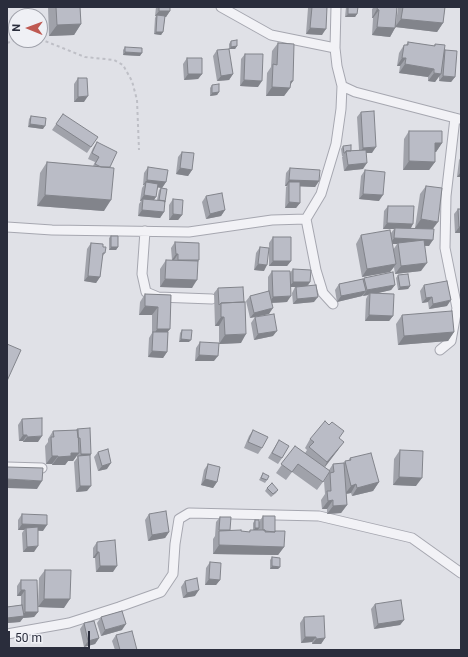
<!DOCTYPE html>
<html>
<head>
<meta charset="utf-8">
<style>
  body { margin:0 }
  #map { position:relative; width:468px; height:657px; overflow:hidden; background:#e0e1e7; font-family:Roboto,sans-serif }
  canvas { display:block }
  .frame { position:absolute; inset:0; border:8px solid #2a2d3c; pointer-events:none }
  .north { position:absolute; left:8px; top:8px; width:40px; height:40px; box-sizing:border-box; background:#eff0f5; border:1px solid #a0a2ab; border-radius:50%; rotate:271deg; font-size:11px; font-weight:700; line-height:16px; text-align:center; color:#2a2d3c }
  .north::after { content:''; display:block; margin:auto; width:14px; height:18px; background:#bf5952; clip-path:polygon(50% 0,100% 100%,50% 72%,0 100%) }
  .scale { position:absolute; left:8px; top:631px; width:82px; height:18px; box-sizing:border-box; border:2px solid #2a2d3c; border-top:0; padding-left:5px; font-size:12px; line-height:14px; white-space:nowrap; color:#2a2d3c; -webkit-text-stroke:3px #eff0f5; paint-order:stroke }
</style>
</head>
<body>
<div id="map">
<canvas width="468" height="657"></canvas>
<div class="frame"></div>
<div class="north">N</div>
<div class="scale">50 m</div>
</div>
<script>
const ctx = document.querySelector('canvas').getContext('2d');
ctx.lineJoin = 'round';
const toPath = rows => new Path2D(rows.map(r => 'M' + r).join(''));
function trace(path, color, width, dash) { ctx.strokeStyle = color; ctx.lineWidth = width; ctx.lineCap = dash ? 'butt' : 'round'; ctx.setLineDash(dash || []); ctx.stroke(path); }
function fill(path, color) { ctx.fillStyle = color; ctx.fill(path, 'evenodd'); }
const street = toPath([
  [221,7,271,35,335,48],
  [342,86,355,92,459,119],
  [7,227,52,230,189,232,272,220,306,219],
  [145,231,142,274,146,292,158,297,212,299],
  [333,304,323,293,316,270,306,219,321,194,336,144,341,109,342,86,337,66,335,48,336,7],
  [440,350,451,341,457,308,445,248,446,196,455,118],
  [7,467,42,468],
  [7,634,69,623,119,607,161,592,173,574,175,544,179,519,189,513,319,516,412,538,461,573]
]);
trace(street, '#a6a7b0', 11);
trace(toPath([
  [40,39,85,57,114,60,123,65,132,81,137,100,139,150],
  [7,43,16,40]
]), '#bebfc6', 2, [3, 3]);
trace(street, '#f2f2f6', 9);
fill(toPath([
  [48,7,80,7,81,24,74,35,49,36],
  [156,7,170,7,170,11,166,17,165,17,163,32,161,35,154,34,155,18,156,16,155,16],
  [309,7,327,7,322,35,306,34,308,8],
  [346,7,358,7,357,14,355,17,345,17],
  [374,7,397,7,396,24,398,7,445,7,443,23,437,32,396,27,395,28,390,37,372,35,373,18,372,18,372,9],
  [231,41,237,46,235,49,229,49,229,44],
  [408,42,434,46,435,44,445,50,455,77,451,82,439,81,439,76,435,82,428,81,428,77,399,73,400,66,397,66,399,53,404,45,406,45],
  [278,43,290,85,290,88,284,96,266,96,267,73,271,67,272,51],
  [125,47,140,56,123,55,123,50],
  [217,50,233,74,229,80,217,81,213,56],
  [245,54,258,87,240,86,241,59],
  [187,58,202,74,198,79,184,80,183,64],
  [78,78,84,102,74,102,74,84],
  [212,85,219,92,217,95,210,96,210,88],
  [361,112,372,153,366,153,363,169,344,171,342,157,343,156,342,156,341,149,343,146,351,151,359,150,357,117],
  [63,114,91,147,87,153,52,130],
  [31,116,43,129,28,127,29,119],
  [409,131,442,143,436,152,435,152,435,162,429,170,403,170,404,139],
  [97,142,110,167,104,211,37,206,40,173,47,162,93,166,95,162,88,159,93,148],
  [182,152,192,170,188,176,176,174,178,157],
  [461,157,461,177,457,177,459,160],
  [148,167,166,182,162,188,158,187,154,200,157,200,159,190,161,188,165,202,164,203,164,212,160,218,138,216,139,204,141,201,140,201,142,188,144,185,143,185,144,173],
  [290,168,319,181,315,187,300,186,300,203,296,208,285,208,286,187,287,186,285,186,286,173],
  [365,170,379,201,359,199,361,176],
  [426,186,432,229,429,246,425,246,421,271,395,274,394,267,390,272,362,277,356,244,361,235,391,235,391,233,394,229,383,229,384,211,388,206,411,228,422,229,415,228,420,194],
  [392,244,397,244,393,250],
  [206,196,225,210,221,216,206,219,202,202],
  [173,199,182,215,178,220,169,220,169,205],
  [458,209,461,209,461,233,455,233,454,214],
  [111,236,118,247,116,250,109,250,109,238],
  [273,237,291,261,287,266,269,266,269,243],
  [175,242,199,260,198,262,192,288,160,287,160,269,166,260,174,260,172,260,171,248],
  [91,243,103,247,105,253,102,257,100,277,96,283,84,281,87,249],
  [260,247,264,271,254,270,256,253],
  [293,269,310,282,308,286,314,302,293,304,292,293,295,287,291,287,287,302,271,303,269,314,250,318,246,301,250,296,268,292,268,277,272,271,290,273],
  [398,275,410,286,408,289,398,290,396,278],
  [364,278,395,285,391,290,377,293,393,316,389,321,365,321,366,299,368,295,363,296,362,295,362,296,337,302,335,290,339,284,363,279],
  [424,285,447,306,429,309,428,302,422,303,420,291],
  [218,288,241,343,219,344,219,326,215,326,214,293],
  [145,294,171,295,168,333,167,352,163,358,148,357,149,338,152,333,152,315,139,315,140,302],
  [402,315,454,332,448,341,398,345,396,324],
  [255,317,273,336,254,340,251,323],
  [182,330,189,342,179,342,180,333],
  [200,342,214,361,195,361,196,348],
  [22,419,38,442,23,442,23,441,19,441,18,425],
  [77,429,91,454,90,455,87,491,76,492,74,462,77,458,77,455,73,461,68,461,65,465,52,465,52,464,46,464,45,446,48,442,48,439,53,431,77,430],
  [253,430,262,448,258,454,244,448,249,436],
  [339,438,338,450,324,467,329,470,333,464,344,463,345,461,348,461,350,458,379,482,373,491,352,496,351,493,346,494,347,505,341,513,327,514,327,509,322,509,321,500,325,494,324,481,328,475,317,490,292,472,286,480,276,473,295,446,305,453,307,450,305,448,310,439],
  [279,440,282,458,278,464,268,458],
  [400,450,416,486,393,485,394,459],
  [98,452,107,469,98,471,94,457],
  [208,464,217,482,213,488,201,485,204,470],
  [263,473,267,480,265,483,259,480],
  [267,488,278,490,276,493,271,497,265,491],
  [22,514,43,531,38,530,34,552,23,552,22,533,24,530,18,530,18,520],
  [149,514,169,532,165,538,148,541,145,520],
  [263,516,275,532,275,531,284,547,278,555,213,554,213,539,215,536,216,522,220,517,230,530,249,532,250,530,253,530,253,523,255,520,259,522],
  [97,542,113,572,96,572,95,558,93,558,93,548],
  [272,557,280,567,278,569,270,569,270,560],
  [210,562,220,580,216,585,205,585,206,568],
  [45,570,64,608,38,607,39,578],
  [21,580,38,612,34,617,23,618,20,622,7,623,7,607,21,605,21,596,17,596,17,586],
  [185,581,195,596,183,598,181,587],
  [375,604,404,620,400,625,374,629,371,609],
  [101,617,122,630,101,636,97,623],
  [304,617,325,638,321,644,312,644,312,642,301,643,300,623],
  [84,623,99,638,95,644,84,647,80,629],
  [116,635,137,650,115,650,112,641]
]), '#a0a2aa');
fill(toPath([
  [377,9,379,10,373,18,372,18],
  [159,11,170,11,166,17,157,16,157,15,156,16,155,16],
  [348,14,357,14,355,17,345,17],
  [401,19,443,23,437,32,395,27],
  [81,24,74,35,49,36,57,25],
  [377,27,395,28,390,37,372,35],
  [310,28,326,29,322,35,306,34],
  [156,32,163,32,161,35,154,34],
  [237,46,235,49,229,49,231,47],
  [125,52,142,53,140,56,123,55],
  [402,58,406,58,400,66,397,66],
  [405,64,434,69,428,77,399,73],
  [434,73,441,74,435,82,428,81],
  [188,74,202,74,198,79,184,80],
  [233,74,229,80,217,81,221,76],
  [443,76,455,77,451,82,439,81],
  [244,80,262,81,258,87,240,86],
  [291,81,293,81,288,88,290,88,284,96,266,96,272,87],
  [219,92,217,95,210,96,212,93],
  [88,96,84,102,74,102,78,97],
  [30,124,45,126,43,129,28,127],
  [435,143,442,143,436,152,429,152],
  [376,147,372,153,359,153,363,148],
  [409,161,435,162,429,170,403,170],
  [367,163,363,169,344,171,348,165],
  [180,168,192,170,188,176,176,174],
  [461,172,461,177,457,177],
  [147,180,166,182,162,188,145,186,146,182,144,185,143,185],
  [289,180,319,181,315,187,289,186,289,182,287,186,285,186],
  [363,194,383,195,379,201,359,199],
  [45,195,111,200,104,211,37,206],
  [144,195,156,197,152,203,143,199,141,201,140,201],
  [289,202,300,203,296,208,285,208],
  [142,210,164,212,160,218,138,216],
  [225,210,221,216,206,219,210,214],
  [173,214,182,215,178,220,169,220],
  [421,219,438,222,432,230,415,228],
  [387,223,413,224,410,230,395,228,394,229,383,229],
  [459,227,461,227,461,233,455,233],
  [394,238,433,240,429,246,398,244,398,243,397,244,390,244],
  [111,247,118,247,116,250,109,250],
  [176,254,178,254,174,260,172,260],
  [273,261,291,261,287,266,269,266],
  [427,263,421,271,395,274,401,266],
  [258,264,267,265,264,271,254,270],
  [396,264,390,272,362,277,367,269],
  [88,276,100,277,96,283,84,281],
  [165,279,197,280,192,288,160,287],
  [293,282,310,282,306,287,289,287],
  [395,285,391,290,370,295,370,293,368,295,363,296,367,290],
  [410,286,408,289,398,290,400,287],
  [366,291,362,296,337,302,341,296],
  [291,296,287,302,269,303,273,297],
  [318,297,314,302,293,304,297,299],
  [432,297,428,302,422,303,426,298],
  [451,300,447,306,429,309,433,304],
  [145,306,158,307,152,315,139,315],
  [273,308,269,314,250,318,254,313],
  [369,315,393,316,389,321,365,321],
  [221,317,224,317,219,326,215,326],
  [157,329,170,329,164,337,153,336],
  [277,331,273,336,254,340,258,334],
  [454,332,448,341,398,345,404,336],
  [246,334,241,343,219,344,225,335],
  [181,339,191,340,189,342,179,342],
  [152,351,167,352,163,358,148,357],
  [199,355,218,356,214,361,195,361],
  [23,435,27,435,23,441,19,441],
  [42,436,38,442,23,442,27,437],
  [344,442,338,450,322,471,327,462],
  [71,453,79,453,73,461,68,461,65,465,52,465,58,457],
  [81,454,91,454,87,459,78,458],
  [52,456,58,456,52,464,46,464],
  [111,463,107,469,98,471,102,466],
  [399,477,422,478,416,486,393,485],
  [7,479,42,481,37,489,7,488],
  [205,479,217,482,213,488,201,485],
  [379,482,373,491,352,496,357,488],
  [356,484,351,493,345,494,351,486],
  [80,486,91,486,87,491,76,492],
  [333,500,327,509,322,509,328,501],
  [347,505,341,513,327,514,333,506],
  [22,524,47,525,43,531,26,530,26,528,24,530,18,530],
  [255,528,259,528,257,531,253,531],
  [169,532,165,538,148,541,152,535],
  [219,545,284,547,278,555,213,554],
  [38,546,34,552,23,552,27,547],
  [97,552,99,552,95,558,93,558],
  [100,566,117,566,113,572,96,572],
  [272,566,280,567,278,569,270,569],
  [209,579,220,580,216,585,205,585],
  [21,590,25,590,21,596,17,596],
  [199,590,195,596,183,598,187,593],
  [44,599,70,599,64,608,38,607],
  [25,612,38,612,34,617,23,618,20,622,7,623,7,618,22,616],
  [404,620,400,625,374,629,378,624],
  [126,624,122,630,101,636,105,630],
  [305,637,316,637,312,642,301,643],
  [99,638,95,644,84,647,88,641],
  [325,638,321,644,312,644,316,639]
]), '#82848b');
const building = toPath([
  [56,7,80,7,81,24,57,25,56,7],
  [159,7,170,7,170,11,159,11,159,7],
  [312,7,327,7,326,29,310,28,312,7],
  [348,7,358,7,357,14,348,14,348,7],
  [378,7,397,7,395,28,377,27,379,10,377,9,378,7],
  [403,7,445,7,443,23,401,19,403,7],
  [157,15,165,16,163,32,156,32,157,15],
  [237,40,237,46,231,47,231,41,237,40],
  [408,42,435,46,435,44,445,45,441,74,434,73,434,69,405,64,406,58,402,58,404,45,408,45,408,42],
  [278,43,294,44,293,81,291,81,290,88,272,87,273,64,277,65,278,43],
  [125,47,142,48,142,53,125,52,125,47],
  [229,49,233,74,221,76,217,50,229,49],
  [445,50,457,51,455,77,443,76,445,50],
  [245,54,263,54,262,81,244,80,245,54],
  [187,58,202,58,202,74,188,74,187,58],
  [78,78,87,78,88,96,78,97,78,78],
  [219,84,219,92,212,93,212,85,219,84],
  [374,111,376,147,363,148,361,112,374,111],
  [63,114,98,137,91,147,56,124,63,114],
  [31,116,46,118,45,126,30,124,31,116],
  [409,131,442,131,442,143,435,143,435,162,409,161,409,131],
  [97,142,117,152,110,167,101,167,95,164,99,157,92,153,97,142],
  [351,145,351,151,346,151,345,153,344,153,343,146,351,145],
  [366,150,367,163,348,165,346,151,366,150],
  [182,152,194,153,192,170,180,168,182,152],
  [47,162,114,168,111,200,45,195,47,162],
  [148,167,168,170,166,182,147,180,148,167],
  [290,168,320,170,319,181,289,180,290,168],
  [365,170,385,172,383,195,363,194,365,170],
  [146,182,158,184,156,197,144,195,146,182],
  [289,182,300,182,300,203,289,202,289,182],
  [426,186,442,188,438,222,421,219,426,186],
  [161,188,167,189,165,202,164,202,165,201,159,200,161,188],
  [222,193,225,210,210,214,206,196,222,193],
  [143,199,165,201,164,212,142,210,143,199],
  [173,199,183,200,182,215,173,214,173,199],
  [388,206,414,206,413,224,387,223,388,206],
  [458,209,461,209,461,227,459,227,458,209],
  [395,228,434,229,433,240,394,238,395,228],
  [390,230,396,264,367,269,361,235,390,230],
  [111,236,118,236,118,247,111,247,111,236],
  [273,237,291,237,291,261,273,261,273,237],
  [424,240,427,263,401,266,398,243,424,240],
  [175,242,199,243,199,260,178,260,178,254,176,254,175,242],
  [91,243,103,244,103,247,106,247,105,253,103,253,100,277,88,276,91,243],
  [260,247,269,248,267,265,258,264,260,247],
  [166,260,198,261,197,280,165,279,166,260],
  [293,269,311,270,310,282,293,282,293,269],
  [272,271,290,271,291,296,273,297,272,271],
  [393,272,395,285,367,290,364,278,393,272],
  [408,274,410,286,400,287,398,275,408,274],
  [363,279,366,291,341,296,339,284,363,279],
  [447,281,451,300,433,304,432,297,426,298,424,285,447,281],
  [316,285,318,297,297,299,296,287,316,285],
  [243,287,244,302,221,303,219,305,218,288,243,287],
  [269,291,273,308,254,313,250,296,269,291],
  [370,293,394,294,393,316,369,315,370,293],
  [145,294,171,295,170,329,157,329,158,307,145,306,145,294],
  [245,302,246,334,225,335,224,317,221,317,221,303,245,302],
  [452,311,454,332,404,336,402,315,452,311],
  [274,314,277,331,258,334,255,317,274,314],
  [182,330,192,330,191,340,181,339,182,330],
  [153,332,168,332,167,352,152,351,153,332],
  [200,342,219,343,218,356,199,355,200,342],
  [7,344,21,350,7,381,7,344],
  [42,418,42,436,27,437,27,435,23,435,22,419,42,418],
  [325,421,329,425,332,422,344,431,339,438,344,442,327,462,309,447,314,442,310,439,325,421],
  [90,428,91,454,81,454,80,438,78,438,77,429,90,428],
  [78,430,79,453,71,453,71,456,58,457,58,456,52,456,51,437,54,437,53,431,78,430],
  [253,430,268,437,262,448,248,442,253,430],
  [279,440,289,446,282,458,272,453,279,440],
  [295,446,330,471,323,482,298,464,292,472,281,464,295,446],
  [108,449,111,463,102,466,98,452,108,449],
  [400,450,423,451,422,478,399,477,400,450],
  [371,453,379,482,357,488,356,484,351,486,345,461,351,460,350,458,371,453],
  [90,455,91,486,80,486,78,456,90,455],
  [344,463,347,505,333,506,333,500,328,501,327,491,331,491,330,473,334,472,333,464,344,463],
  [208,464,220,467,217,482,205,479,208,464],
  [7,467,43,468,42,481,7,479,7,467],
  [263,473,269,476,267,480,261,478,263,473],
  [272,483,278,490,273,494,267,488,272,483],
  [166,511,169,532,152,535,149,514,166,511],
  [22,514,47,515,47,525,22,524,22,514],
  [263,516,275,516,275,532,265,531,265,530,263,530,263,516],
  [220,517,231,517,230,530,219,530,220,517],
  [255,520,259,520,259,528,255,528,255,520],
  [38,527,38,546,27,547,26,528,38,527],
  [241,530,241,531,250,532,250,530,265,530,265,532,275,532,275,531,285,531,284,547,219,545,219,531,241,530],
  [115,540,117,566,100,566,99,552,97,552,97,542,115,540],
  [272,557,280,558,280,567,272,566,272,557],
  [210,562,221,563,220,580,209,579,210,562],
  [45,570,71,570,70,599,44,599,45,570],
  [197,578,199,590,187,593,185,581,197,578],
  [21,580,37,580,38,612,25,612,25,590,21,590,21,580],
  [401,600,404,620,378,624,375,604,401,600],
  [22,605,24,616,7,618,7,607,22,605],
  [122,611,126,624,105,630,101,617,122,611],
  [324,616,325,638,316,639,316,637,305,637,304,617,324,616],
  [94,621,99,638,88,641,84,623,94,621],
  [132,631,137,650,120,650,116,635,132,631]
]);
fill(building, '#babcc6');
trace(building, '#82848b', 1);
</script>
</body>
</html>
